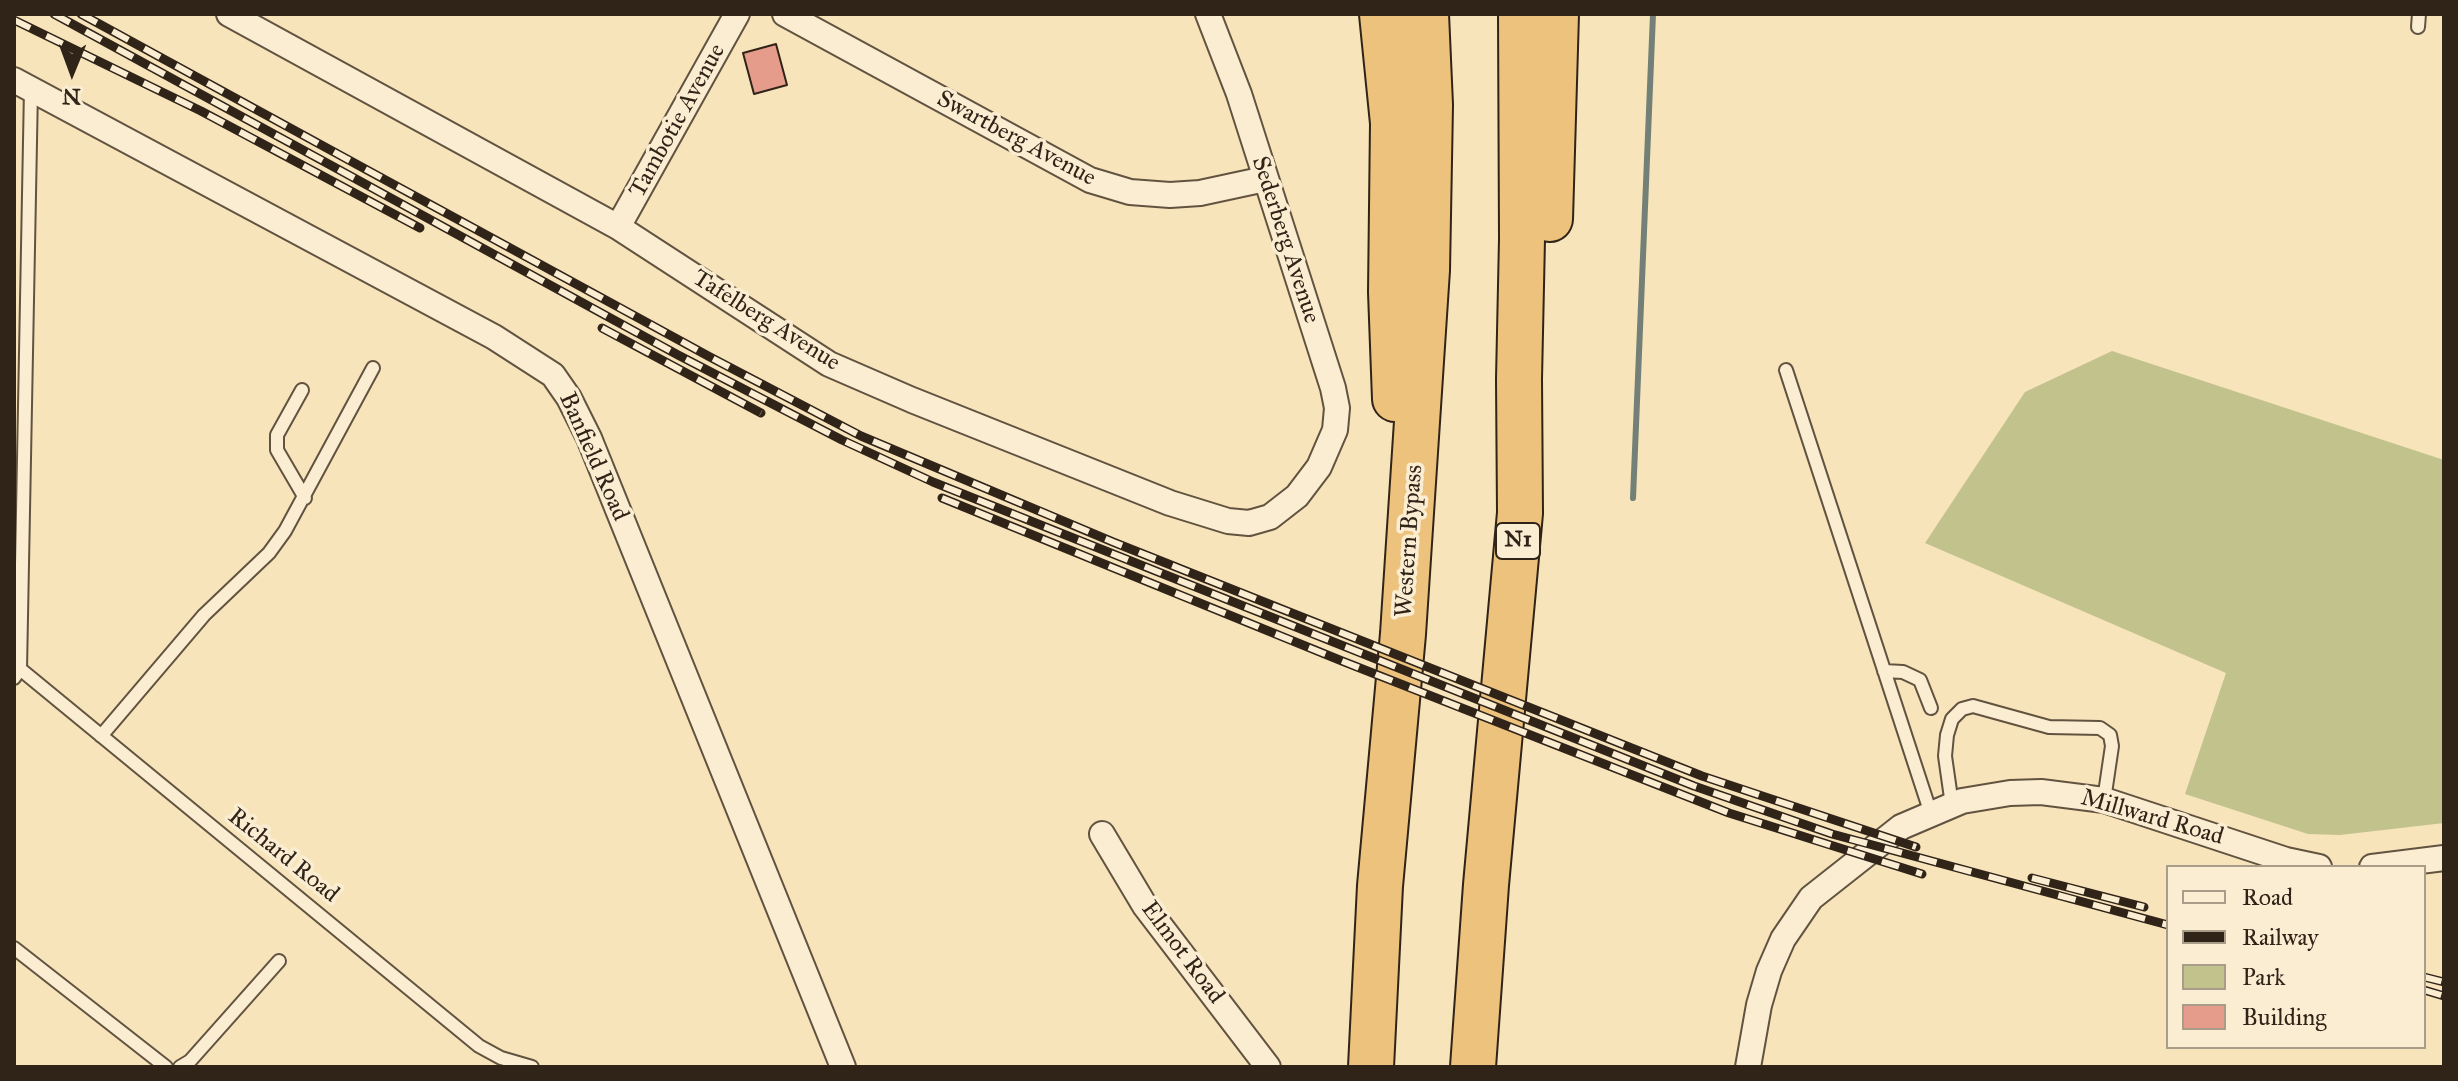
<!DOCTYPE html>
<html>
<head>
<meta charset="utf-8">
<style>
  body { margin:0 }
  #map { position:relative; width:2458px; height:1081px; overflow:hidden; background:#f7e4ba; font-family:"IM FELL Great Primer",serif }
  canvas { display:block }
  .frame { position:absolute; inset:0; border:16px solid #302318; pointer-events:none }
  .legend { position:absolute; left:2166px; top:865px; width:260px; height:184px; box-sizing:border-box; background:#faedd2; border:2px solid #a99c88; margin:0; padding:10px 14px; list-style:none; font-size:24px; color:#302318 }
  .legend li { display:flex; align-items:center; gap:16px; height:40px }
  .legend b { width:40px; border:2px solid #a99c88 }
  .north { position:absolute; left:32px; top:32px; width:80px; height:80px; -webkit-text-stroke:6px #faedd2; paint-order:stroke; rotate:181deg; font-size:22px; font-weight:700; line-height:32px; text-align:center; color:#302318 }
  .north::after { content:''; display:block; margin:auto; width:28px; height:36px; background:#302318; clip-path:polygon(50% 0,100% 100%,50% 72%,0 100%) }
</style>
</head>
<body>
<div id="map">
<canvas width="2458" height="1081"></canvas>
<div class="frame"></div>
<ul class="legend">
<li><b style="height:10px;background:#faedd2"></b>Road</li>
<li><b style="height:10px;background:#302318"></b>Railway</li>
<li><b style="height:22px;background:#c2c28c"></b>Park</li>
<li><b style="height:22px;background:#e59c8b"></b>Building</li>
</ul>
<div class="north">N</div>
</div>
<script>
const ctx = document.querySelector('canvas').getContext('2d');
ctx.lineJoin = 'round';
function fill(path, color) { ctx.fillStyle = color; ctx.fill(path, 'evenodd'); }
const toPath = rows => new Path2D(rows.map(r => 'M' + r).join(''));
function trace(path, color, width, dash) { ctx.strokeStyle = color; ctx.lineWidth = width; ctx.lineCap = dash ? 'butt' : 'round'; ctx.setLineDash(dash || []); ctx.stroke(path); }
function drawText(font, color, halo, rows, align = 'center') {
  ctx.font = font + ' "IM FELL Great Primer",serif'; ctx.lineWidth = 7; ctx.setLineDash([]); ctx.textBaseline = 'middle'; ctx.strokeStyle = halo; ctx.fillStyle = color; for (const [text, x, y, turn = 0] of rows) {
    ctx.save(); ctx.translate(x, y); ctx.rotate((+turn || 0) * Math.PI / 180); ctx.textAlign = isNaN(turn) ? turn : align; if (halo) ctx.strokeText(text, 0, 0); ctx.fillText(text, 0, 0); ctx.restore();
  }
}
fill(toPath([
  [2112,351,2444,460,2444,823,2340,835,2308,834,2185,794,2226,673,1925,543,2025,392]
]), '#c2c28c');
trace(toPath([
  [1633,498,1653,14]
]), '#728076', 6);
const building = toPath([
  [776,44,787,85,754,94,743,53,776,44]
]);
fill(building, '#e59c8b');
trace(building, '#302318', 2);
const lane = toPath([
  [2418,27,2419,14],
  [1786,370,1931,814],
  [302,390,277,435,277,450,305,498],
  [14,664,479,1046,501,1058,532,1067],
  [1884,671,1903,672,1920,680,1931,708],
  [14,678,20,669,31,89],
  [101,736,204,615,269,553,285,531,373,368],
  [1952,805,1945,756,1947,735,1952,719,1962,709,1973,706,2049,727,2100,728,2110,735,2112,746,2104,800],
  [14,948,166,1067],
  [180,1067,190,1061,279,961]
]);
const street = toPath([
  [229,14,618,227,829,364,912,400,1170,503,1228,521,1249,523,1270,517,1297,496,1319,467,1335,430,1337,408,1333,388,1239,94,1208,14],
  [785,14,1090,180,1130,192,1170,195,1200,193,1265,179],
  [14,80,494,337,553,375,569,398,589,438,843,1067],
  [618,227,737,14],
  [1102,834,1145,906,1268,1067],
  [2372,867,2444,858],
  [1748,1067,1759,1005,1769,971,1783,939,1811,898,1901,827,1962,801,2010,793,2041,792,2104,800,2286,860,2319,867]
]);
const highway = toPath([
  [1382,14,1393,123,1391,292,1395,399],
  [1550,219,1556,14],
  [1371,1067,1380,886,1403,634,1427,270,1430,105,1426,14],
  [1473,1067,1486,885,1520,513,1519,379,1522,239,1521,14]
]);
trace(lane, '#625340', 16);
trace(street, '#625340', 28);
trace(highway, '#302318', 48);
trace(lane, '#faedd2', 12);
trace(street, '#faedd2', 24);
trace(highway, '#ecc27d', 44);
const rail = toPath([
  [54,14,678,355,842,440,933,482,1694,786,1832,834,2168,925],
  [81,14,710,357,861,436,1113,542,1702,776,1916,847],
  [14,20,201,111,420,228],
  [602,328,761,413],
  [942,498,1342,661,1729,813,1922,874],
  [2032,878,2144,907],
  [2424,977,2444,982],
  [2424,990,2444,996]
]);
trace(rail, '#302318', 9);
trace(rail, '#faedd2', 6, [18]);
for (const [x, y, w] of [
  [1518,541,44]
]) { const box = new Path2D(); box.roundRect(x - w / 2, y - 18, w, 36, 6); ctx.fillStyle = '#faedd2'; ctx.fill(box); trace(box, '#302318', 2); }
drawText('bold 22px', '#302318', null, [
  ["N1",1518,541]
]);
drawText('24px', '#302318', '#faedd2', [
  ["Tambotie Avenue",678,121,-61],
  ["Swartberg Avenue",1016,139,28],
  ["Sederberg Avenue",1285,240,72],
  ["Tafelberg Avenue",766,321,32],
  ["Banfield Road",593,457,66],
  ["Western Bypass",1410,541,-86],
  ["Millward Road",2152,818,16],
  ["Richard Road",283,856,39],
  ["Elmot Road",1182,953,53]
]);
</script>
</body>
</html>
